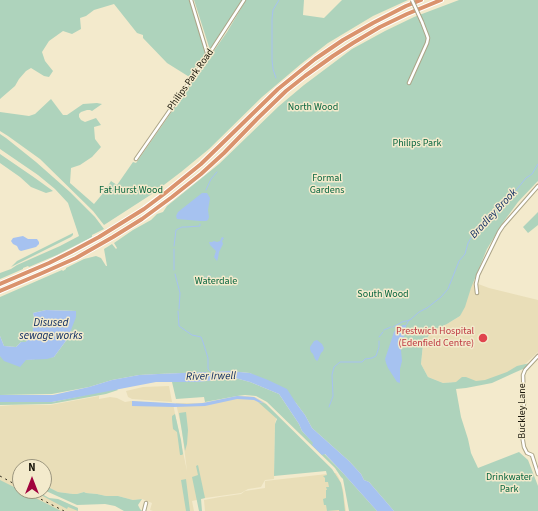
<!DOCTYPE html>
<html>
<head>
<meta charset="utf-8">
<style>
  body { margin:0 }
  #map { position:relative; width:538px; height:511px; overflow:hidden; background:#f3eacc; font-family:"Source Sans 3",sans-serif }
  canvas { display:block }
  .north { position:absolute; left:12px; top:459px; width:40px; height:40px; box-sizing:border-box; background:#f3eacc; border:1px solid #9b957e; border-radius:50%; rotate:0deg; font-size:11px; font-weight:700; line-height:16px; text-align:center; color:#18150a }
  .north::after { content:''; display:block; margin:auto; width:14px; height:18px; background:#a1033e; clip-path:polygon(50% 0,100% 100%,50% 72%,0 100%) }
</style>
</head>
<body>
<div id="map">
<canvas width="538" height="511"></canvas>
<div class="north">N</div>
</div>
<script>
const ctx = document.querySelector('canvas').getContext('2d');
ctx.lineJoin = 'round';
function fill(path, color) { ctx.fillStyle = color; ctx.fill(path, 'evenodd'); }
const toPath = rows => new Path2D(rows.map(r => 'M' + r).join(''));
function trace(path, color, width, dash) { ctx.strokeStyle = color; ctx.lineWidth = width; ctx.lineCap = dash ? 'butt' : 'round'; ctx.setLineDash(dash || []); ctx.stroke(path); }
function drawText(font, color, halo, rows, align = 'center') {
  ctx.font = font + ' "Source Sans 3",sans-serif'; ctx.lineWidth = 3; ctx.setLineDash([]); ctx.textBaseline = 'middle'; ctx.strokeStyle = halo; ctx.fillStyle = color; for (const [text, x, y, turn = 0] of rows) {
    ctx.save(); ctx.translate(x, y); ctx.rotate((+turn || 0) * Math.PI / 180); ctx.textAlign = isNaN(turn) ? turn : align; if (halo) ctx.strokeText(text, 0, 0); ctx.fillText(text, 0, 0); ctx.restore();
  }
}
fill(toPath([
  [473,282,489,288,538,300,538,352,523,366,492,381,456,382,443,383,428,377,421,364,423,345,432,331,447,324,460,316],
  [169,386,172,402,132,399,128,397,126,391,143,387],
  [99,396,99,399,110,397,117,398,125,402,131,401,173,404,187,471,182,431,176,403,202,403,237,396,245,396,255,397,264,402,277,415,275,424,274,479,265,480,261,487,248,489,241,493,205,498,192,501,194,511,153,511,150,510,152,503,142,499,133,500,118,496,106,496,97,494,86,493,84,492,77,494,73,494,58,492,44,485,44,467,20,467,20,491,37,491,36,492,39,494,40,493,51,499,58,499,78,508,78,511,56,511,0,485,0,406,14,405,50,405],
  [336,473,339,478,343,489,346,511,205,511,204,500,220,497,241,494,245,491,265,488,265,481]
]), '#e9deb8');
fill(toPath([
  [0,0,190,0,207,56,191,78,167,63,143,38,143,35,137,33,114,4,94,10,86,16,80,18,81,29,72,34,63,31,49,41,42,52,45,61,53,71,49,77,44,76,31,68,26,71,19,79,15,86,0,99],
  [194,0,242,0,211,49,210,50],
  [246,0,304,0,303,15,324,18,342,0,408,0,373,16,328,43,301,64,262,97,209,149,181,172,152,194,104,225,93,211,40,159,8,136,0,131,0,112,29,116,35,114,51,99,63,115,67,115,83,104,97,103,102,104,92,111,90,110,87,110,81,112,79,114,79,117,81,120,85,122,96,118,101,125,94,127,95,139,101,147,92,157,80,165,71,168,70,183,94,204,104,192,111,181,117,185,133,162,136,163,227,32],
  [459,0,538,0,538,181,535,184,518,202,502,224,487,249,471,288,465,307,460,316,447,324,432,331,423,344,421,364,428,377,443,383,456,382,462,377,466,377,476,381,485,380,507,372,517,366,530,363,523,369,516,372,492,383,466,388,456,389,461,417,468,439,471,453,478,468,519,452,528,460,538,486,538,511,394,511,369,482,364,480,361,474,349,461,312,428,305,415,296,403,250,373,229,371,212,372,210,374,206,372,158,374,139,375,112,380,89,387,52,394,0,395,0,356,26,360,54,357,68,338,76,311,46,310,33,313,35,321,33,326,33,334,26,342,21,342,16,347,4,346,0,336,0,297,62,270,63,271,66,269,66,268,84,259,96,256,101,258,106,266,107,266,104,249,112,244,116,249,117,248,114,243,133,230,151,220,157,214,163,212,167,206,219,164,279,106,304,85,352,49,385,31,414,17],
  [0,134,6,138,36,162,70,192,95,217,104,229,92,235,92,237,57,255,29,267,28,266,23,268,23,269,0,279,0,273,11,269,17,265,60,246,79,236,68,203,55,189,38,175,0,149],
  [0,154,35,178,53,191,46,193,31,187,20,177,0,163],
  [538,212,538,225,528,233,523,227],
  [73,233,73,235,71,237,11,267,17,261],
  [235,378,250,382,279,394,299,424,302,431,342,472,377,511,349,511,343,479,341,477,335,468,267,402,256,396,245,395,237,396,205,402,204,397,176,399,172,382,197,382],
  [114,389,117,389,118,390,106,394,51,404,0,405,0,402,52,402],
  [258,402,264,403,266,404,332,469,341,483,343,493,345,511,339,511,339,510,327,511,326,505,324,505,323,499,326,498,326,490,327,490,326,487,329,487,328,482,325,482,325,478,323,476,327,475,326,471,274,476,275,424,277,419],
  [186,412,188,430,187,444,185,451,179,413],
  [175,414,181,440,183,454,182,455,180,455,177,432,173,429,172,419,172,416],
  [198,465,205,498,201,499,202,511,199,511,192,477,198,475,196,466],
  [186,479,190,511,186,511,181,480],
  [0,480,20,490,20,491,22,491,61,511,0,511],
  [44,485,58,492,73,494,77,494,84,492,86,493,97,494,106,496,118,496,133,500,142,499,138,505,140,509,142,511,124,511,115,506,105,504,77,505,46,491,44,489],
  [40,493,49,498,58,499,78,508,78,511,68,507,67,509,39,494]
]), '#aed3bc');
fill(toPath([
  [202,193,207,193,210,198,208,210,209,217,208,220,206,221,200,221,177,219,176,216,178,212],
  [23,236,28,239,37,239,39,242,39,244,36,247,21,251,19,250,17,246,13,244,11,241,13,238],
  [222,237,224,238,222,241,223,244,219,252,218,258,217,261,214,257,216,251,210,245,209,242,212,242,214,241,217,242,220,241],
  [46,310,76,311,76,317,68,338,54,357,47,359,26,360,20,367,4,361,0,356,0,336,4,346,16,347,21,342,26,342,28,335,33,334,33,326,35,321,33,313],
  [403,325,406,325,406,328,401,350,402,361,400,369,400,383,397,382,388,368,386,363,385,359,394,332,397,328],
  [317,340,322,344,324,348,323,351,321,353,318,360,317,361,315,359,313,354,311,352,310,349,310,347,314,341],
  [229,371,250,373,268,380,287,389,296,403,305,415,312,428,349,461,361,474,364,480,369,482,394,511,377,511,342,472,325,454,322,455,312,445,313,443,302,431,299,424,279,394,250,382,235,378,197,382,156,382,52,402,0,402,0,395,53,395,89,387,112,380,139,375,158,374,206,372,210,374,212,372],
  [237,396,254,397,264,403,258,402,254,400,237,399,205,406,174,407,132,406,132,401,187,404,203,403]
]), '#a6c2f0');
trace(toPath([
  [276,78,273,69,272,60,272,19,273,10,279,0],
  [206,190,211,179,217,172],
  [174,246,176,230,182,227,186,227,200,226,200,224],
  [174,249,174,270],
  [175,274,180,293,179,309],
  [202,281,210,275],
  [178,311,179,326,192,335,201,337,203,342,208,358,208,369,211,372],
  [406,325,409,320],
  [393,327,402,322,410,320,419,312,427,308,441,297,448,289,459,261,465,254,468,243,471,238,493,215,499,211,526,178,532,174,538,164],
  [384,330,391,327],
  [379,337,383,332],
  [329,407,333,396,332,375,334,367,340,362,362,362,365,359,372,358,376,356,379,347,379,341]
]), '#a6c2f0', 1);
const minor = toPath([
  [191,0,207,53,209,54],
  [409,83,427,43,428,38,427,35,422,22],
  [136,159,209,54,244,0],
  [477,293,476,284,478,275,499,232,503,226,538,186],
  [538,356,525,370,523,375,524,403,521,429,524,447,527,453,532,455,538,474],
  [144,511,146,503]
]);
const highway = toPath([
  [0,284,49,263,71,252,99,237,144,209,164,194,201,164,278,89,315,59,343,40,373,23,406,6,421,0],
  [0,291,40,274,76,258,113,237,142,219,172,197,201,174,224,153,258,118,286,91,305,76,333,56,353,43,380,27,407,14,441,0]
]);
trace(minor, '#aca487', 4.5);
trace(highway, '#fff', 6);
trace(minor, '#fff', 2.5);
trace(highway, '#da936d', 4);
trace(toPath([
  [0,476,20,487],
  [25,491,64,511]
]), '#322e21', 1, [2, 4]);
const minorBridge = toPath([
  [412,0,422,22]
]);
trace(minorBridge, '#aca487', 4.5, []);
trace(minorBridge, '#fff', 2.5);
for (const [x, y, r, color] of [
  [483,338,5,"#e0444e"]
]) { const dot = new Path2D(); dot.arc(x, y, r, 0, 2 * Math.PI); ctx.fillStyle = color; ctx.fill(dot); trace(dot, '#f3eacc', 1.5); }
drawText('10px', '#18150a', '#f3eacc', [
  ["Philips Park Road",191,80,-55],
  ["Buckley Lane",523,411,-90]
]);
drawText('10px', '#08663f', '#f3eacc', [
  ["North Wood",313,108],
  ["Philips Park",417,144],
  ["Formal",327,179],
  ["Gardens",327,191],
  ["Fat Hurst Wood",131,191],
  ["Waterdale",216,282],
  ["South Wood",383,295],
  ["Drinkwater",509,478],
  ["Park",509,490]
]);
drawText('10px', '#be3a42', '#f3eacc', [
  ["Prestwich Hospital",474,332],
  ["(Edenfield Centre)",474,344]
], 'right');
drawText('italic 11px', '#0d2c62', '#f3eacc', [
  ["Bradley Brook",494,214,-47],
  ["Disused",51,324],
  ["sewage works",51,337],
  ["River Irwell",211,377,-1]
]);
</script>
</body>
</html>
